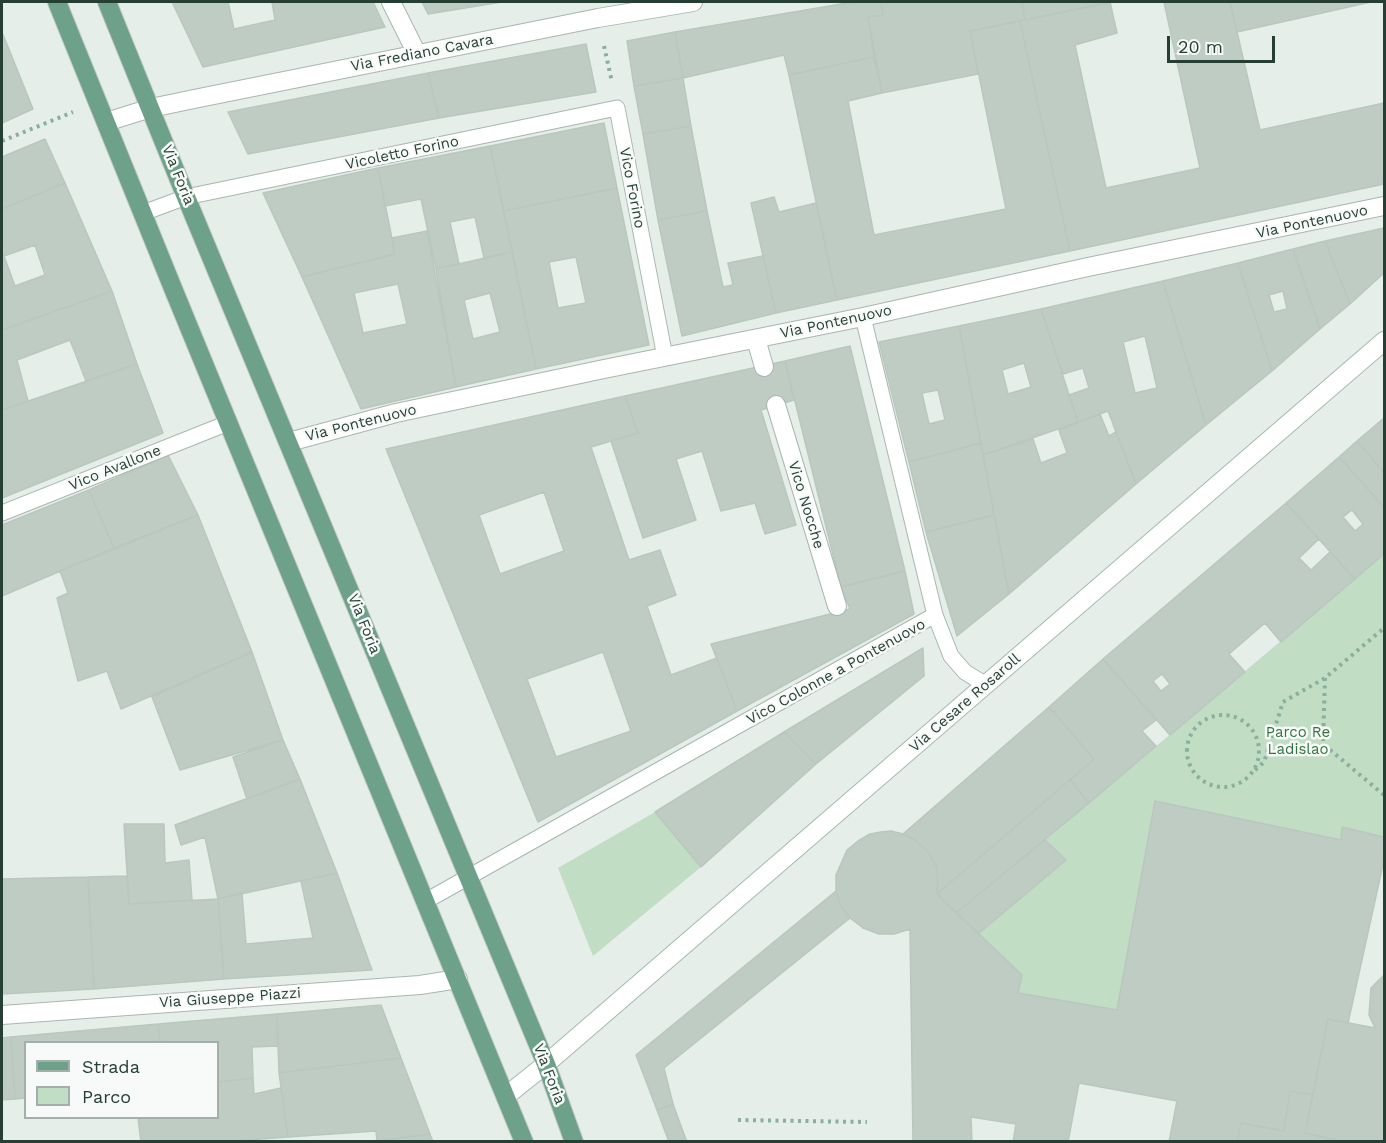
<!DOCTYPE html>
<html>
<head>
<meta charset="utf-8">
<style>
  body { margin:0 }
  #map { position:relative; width:1386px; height:1143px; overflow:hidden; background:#e6eee9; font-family:"Work Sans",sans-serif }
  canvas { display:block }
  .frame { position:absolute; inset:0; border:3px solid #263f34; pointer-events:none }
  .legend { position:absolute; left:24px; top:1041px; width:195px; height:78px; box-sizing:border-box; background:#f7faf8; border:2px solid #a3afaa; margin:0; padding:8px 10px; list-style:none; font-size:18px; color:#263f34 }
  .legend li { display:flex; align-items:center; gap:12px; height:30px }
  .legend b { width:30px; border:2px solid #a3afaa }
  .scale { position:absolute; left:1167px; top:36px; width:108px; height:27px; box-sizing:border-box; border:3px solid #263f34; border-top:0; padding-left:8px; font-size:18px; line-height:21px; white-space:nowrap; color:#263f34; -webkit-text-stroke:4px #f7faf8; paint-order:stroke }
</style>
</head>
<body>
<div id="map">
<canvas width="1386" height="1143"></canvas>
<div class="frame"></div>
<ul class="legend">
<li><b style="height:8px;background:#6ea18a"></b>Strada</li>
<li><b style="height:16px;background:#c1ddc3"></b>Parco</li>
</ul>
<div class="scale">20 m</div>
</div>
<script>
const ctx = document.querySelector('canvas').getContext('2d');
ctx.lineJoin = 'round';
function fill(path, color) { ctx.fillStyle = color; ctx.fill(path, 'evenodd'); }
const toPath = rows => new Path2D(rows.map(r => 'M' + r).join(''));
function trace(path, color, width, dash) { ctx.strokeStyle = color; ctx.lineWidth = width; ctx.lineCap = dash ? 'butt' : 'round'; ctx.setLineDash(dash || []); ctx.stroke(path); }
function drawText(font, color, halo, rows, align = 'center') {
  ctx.font = font + ' "Work Sans",sans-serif'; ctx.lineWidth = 5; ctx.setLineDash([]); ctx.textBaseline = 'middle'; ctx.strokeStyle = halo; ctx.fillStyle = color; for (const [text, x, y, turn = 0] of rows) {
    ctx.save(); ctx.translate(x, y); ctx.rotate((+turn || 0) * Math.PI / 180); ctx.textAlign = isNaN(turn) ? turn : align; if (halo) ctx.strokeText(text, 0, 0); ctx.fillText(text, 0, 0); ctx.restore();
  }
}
fill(toPath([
  [1384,554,1384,837,1343,827,1341,840,1155,801,1117,1010,1018,993,978,934,1065,861,1045,840],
  [655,812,701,867,593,956,558,868]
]), '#c1ddc3');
const building = toPath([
  [172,2,231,2,228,2,234,29,275,20,272,2,373,2,385,27,203,67,172,2],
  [422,2,502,2,428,14,422,2],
  [853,2,881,2,883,15,868,17,874,57,789,75,784,55,683,78,675,32,853,2],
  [881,2,1022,2,1025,20,970,31,978,74,882,93,868,17,883,15,881,2],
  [1022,2,1112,2,1025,20,1022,2],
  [1110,2,1117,33,1075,45,1106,188,1200,168,1164,2,1230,2,1260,130,1384,103,1384,184,1070,251,1020,21,1110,2],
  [1230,2,1371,2,1237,32,1230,2],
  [1020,21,1070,251,837,300,789,75,874,57,882,93,848,101,874,235,1006,209,970,31,1020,21],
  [2,32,33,109,2,123,2,32],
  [675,32,683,78,634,86,627,41,675,32],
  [586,44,596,92,439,118,428,73,586,44],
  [428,73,439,118,248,154,228,112,428,73],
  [683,78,691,126,643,134,634,86,683,78],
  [604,123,617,188,504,211,490,146,604,123],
  [691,126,707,211,658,220,643,134,691,126],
  [45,139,65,183,2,209,2,157,45,139],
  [490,146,512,252,484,258,475,217,450,222,459,264,436,269,421,199,385,206,378,168,490,146],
  [378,168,395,254,302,277,263,193,378,168],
  [65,183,112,291,2,330,2,209,65,183],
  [35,245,45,275,15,286,4,256,35,245],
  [617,188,649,345,536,369,504,211,617,188],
  [576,257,586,303,558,308,549,262,576,257],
  [774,197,779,212,816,203,837,300,776,313,751,203,774,197],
  [707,211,723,287,733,285,728,263,763,256,776,313,682,336,658,220,707,211],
  [1384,228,1384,273,1350,304,1325,241,1384,228],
  [427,231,456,387,361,409,302,277,395,254,392,238,427,231],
  [398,284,407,324,363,333,354,293,398,284],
  [1325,241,1350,304,1320,329,1293,249,1325,241],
  [1293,249,1320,329,1272,371,1238,263,1293,249],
  [1283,291,1287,309,1274,312,1269,295,1283,291],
  [512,252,536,369,456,387,436,269,512,252],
  [490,293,500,332,473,339,464,300,490,293],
  [1238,263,1272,371,1206,425,1163,281,1238,263],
  [1163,281,1206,425,1136,484,1108,411,1078,422,1069,395,1089,388,1083,368,1063,374,1041,309,1163,281],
  [1145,336,1157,388,1135,393,1123,342,1145,336],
  [112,291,137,364,86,381,70,340,17,360,28,401,2,410,2,330,112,291],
  [1041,309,1078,422,983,455,959,326,1041,309],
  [1024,363,1031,387,1008,394,1002,370,1024,363],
  [959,326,981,443,909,462,879,342,959,326],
  [938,390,945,420,929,424,922,393,938,390],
  [850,346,905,571,841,587,785,361,850,346],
  [785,361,794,400,761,410,796,525,765,534,755,503,721,511,702,451,676,459,696,520,643,538,611,441,638,433,625,396,785,361],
  [137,364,163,433,2,498,2,410,137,364],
  [625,396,638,433,591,447,629,560,660,550,676,595,647,606,671,675,717,658,737,711,538,822,386,449,625,396],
  [544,492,564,551,500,574,479,515,544,492],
  [603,652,631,731,556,757,527,679,603,652],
  [1100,414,1109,436,1116,432,1136,484,1009,594,983,455,1033,439,1041,463,1067,453,1059,430,1100,414],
  [1384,418,1384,473,1357,441,1384,418],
  [1357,441,1384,473,1384,507,1339,457,1357,441],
  [981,443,994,515,926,532,909,462,981,443],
  [168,455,198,515,114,548,89,490,168,455],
  [1339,457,1384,507,1384,554,1355,579,1286,503,1339,457],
  [1352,510,1363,524,1355,531,1343,517,1352,510],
  [89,490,114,548,2,596,2,525,89,490],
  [1286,503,1319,539,1299,558,1311,570,1330,552,1355,579,1281,642,1265,623,1229,654,1245,672,1170,735,1103,659,1286,503],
  [1162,674,1170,684,1161,691,1153,681,1162,674],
  [198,515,252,652,121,709,107,671,78,681,57,598,68,593,60,571,198,515],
  [994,515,1009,594,957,636,926,532,994,515],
  [905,571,914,614,737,711,711,644,850,609,841,587,905,571],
  [923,648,924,676,816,764,784,732,923,648],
  [252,652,283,740,180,770,152,697,252,652],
  [1103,659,1156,720,1142,731,1156,746,1089,803,1070,780,1094,759,1049,707,1103,659],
  [1049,707,1094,759,937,894,938,879,936,866,928,852,917,841,903,834,1049,707],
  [784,732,816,764,701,867,655,812,784,732],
  [283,740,300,779,247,799,233,757,283,740],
  [300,779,337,873,218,899,205,837,181,845,175,825,300,779],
  [1070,780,1089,803,956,913,937,894,1070,780],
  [1155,801,1341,840,1342,827,1384,837,1384,860,1348,1023,1328,1019,1313,1095,1290,1091,1284,1131,1241,1123,1237,1142,1169,1142,1177,1101,1079,1083,1068,1142,1013,1142,1016,1124,971,1117,972,1142,913,1142,910,929,894,934,879,934,863,928,850,918,841,906,836,891,836,875,847,850,858,841,870,834,881,832,891,831,903,834,917,841,928,852,936,866,938,879,937,894,1022,975,1018,993,1117,1010,1155,801],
  [124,824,164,824,165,863,189,860,192,900,129,904,124,824],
  [1045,840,1066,860,978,934,956,913,1045,840],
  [337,873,372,970,224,979,218,899,242,893,246,944,313,938,301,881,337,873],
  [127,876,129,904,218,899,224,979,94,989,88,877,127,876],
  [88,877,94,989,2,994,2,879,88,877],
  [836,891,841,906,850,918,664,1068,673,1104,657,1110,636,1055,836,891],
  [1384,975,1384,1142,1344,1142,1305,1133,1328,1019,1375,1028,1369,1015,1371,988,1384,975],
  [381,1005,401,1058,279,1073,277,1014,381,1005],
  [277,1014,278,1046,252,1047,253,1078,218,1082,218,1042,160,1042,158,1024,277,1014],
  [158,1024,160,1042,26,1042,26,1098,15,1099,11,1037,158,1024],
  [11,1037,15,1099,2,1100,2,1038,11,1037],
  [401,1058,430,1134,377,1141,376,1131,288,1137,279,1073,401,1058],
  [253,1078,254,1094,281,1088,288,1137,221,1142,141,1142,138,1118,218,1118,218,1082,253,1078],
  [1290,1091,1313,1095,1305,1133,1344,1142,1237,1142,1241,1123,1284,1131,1290,1091],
  [673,1104,681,1126,687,1142,669,1142,657,1110,673,1104],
  [430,1134,433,1142,377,1142,377,1141,430,1134]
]);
fill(building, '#beccc4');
trace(building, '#b9c7bf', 1.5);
trace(toPath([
  [764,367,776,405]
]), '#c0cbc5', 18, [18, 9]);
const service = toPath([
  [143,213,186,197,617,108,665,357],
  [2,513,228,423],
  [935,615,951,656,965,672,986,685],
  [424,902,935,615,863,317]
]);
const pedestrian = toPath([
  [756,339,764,367],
  [776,405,837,606]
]);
const minor = toPath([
  [391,2,417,54],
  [106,122,151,108,199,98,598,18,693,2],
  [289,442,396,413,604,369,863,317,1088,267,1384,206],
  [2,1015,420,985,458,979]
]);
const secondary = toPath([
  [506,1096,546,1064,1384,341]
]);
const primary = toPath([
  [57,2,172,286,524,1142],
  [107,2,186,197,546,1064,574,1142]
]);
trace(service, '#a9b6af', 17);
trace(pedestrian, '#a9b6af', 20);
trace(minor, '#a9b6af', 20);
trace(secondary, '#a5b9af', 20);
trace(primary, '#c2c9c6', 20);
trace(toPath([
  [604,46,612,82],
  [2,141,73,112],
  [1325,678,1323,744,1384,795],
  '1187 751a36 36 0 1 1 72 0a36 36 0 1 1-72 0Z',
  [1255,770,1264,762,1283,702,1325,678,1384,628],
  [738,1120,867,1122]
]), '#89b09c', 4, [3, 4.5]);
trace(service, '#fff', 15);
trace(pedestrian, '#fff', 18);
trace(minor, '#fff', 18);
trace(secondary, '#fff', 18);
trace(primary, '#6ea18a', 18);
drawText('15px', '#263f34', '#f7faf8', [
  ["Via Frediano Cavara",422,53,-11],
  ["Vicoletto Forino",402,153,-12],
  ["Via Foria",178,175,68],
  ["Vico Forino",632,188,79],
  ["Via Pontenuovo",1312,222,-12],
  ["Via Pontenuovo",836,322,-12],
  ["Via Pontenuovo",361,423,-14],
  ["Vico Avallone",115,468,-22],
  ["Vico Nocche",806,505,73],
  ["Via Foria",364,624,68],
  ["Vico Colonne a Pontenuovo",836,672,-29],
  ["Via Cesare Rosaroll",965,703,-41],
  ["Via Giuseppe Piazzi",230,998,-4],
  ["Via Foria",549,1074,69]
]);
drawText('15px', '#32743f', '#f7faf8', [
  ["Parco Re",1298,733],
  ["Ladislao",1298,750]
]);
</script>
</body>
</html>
